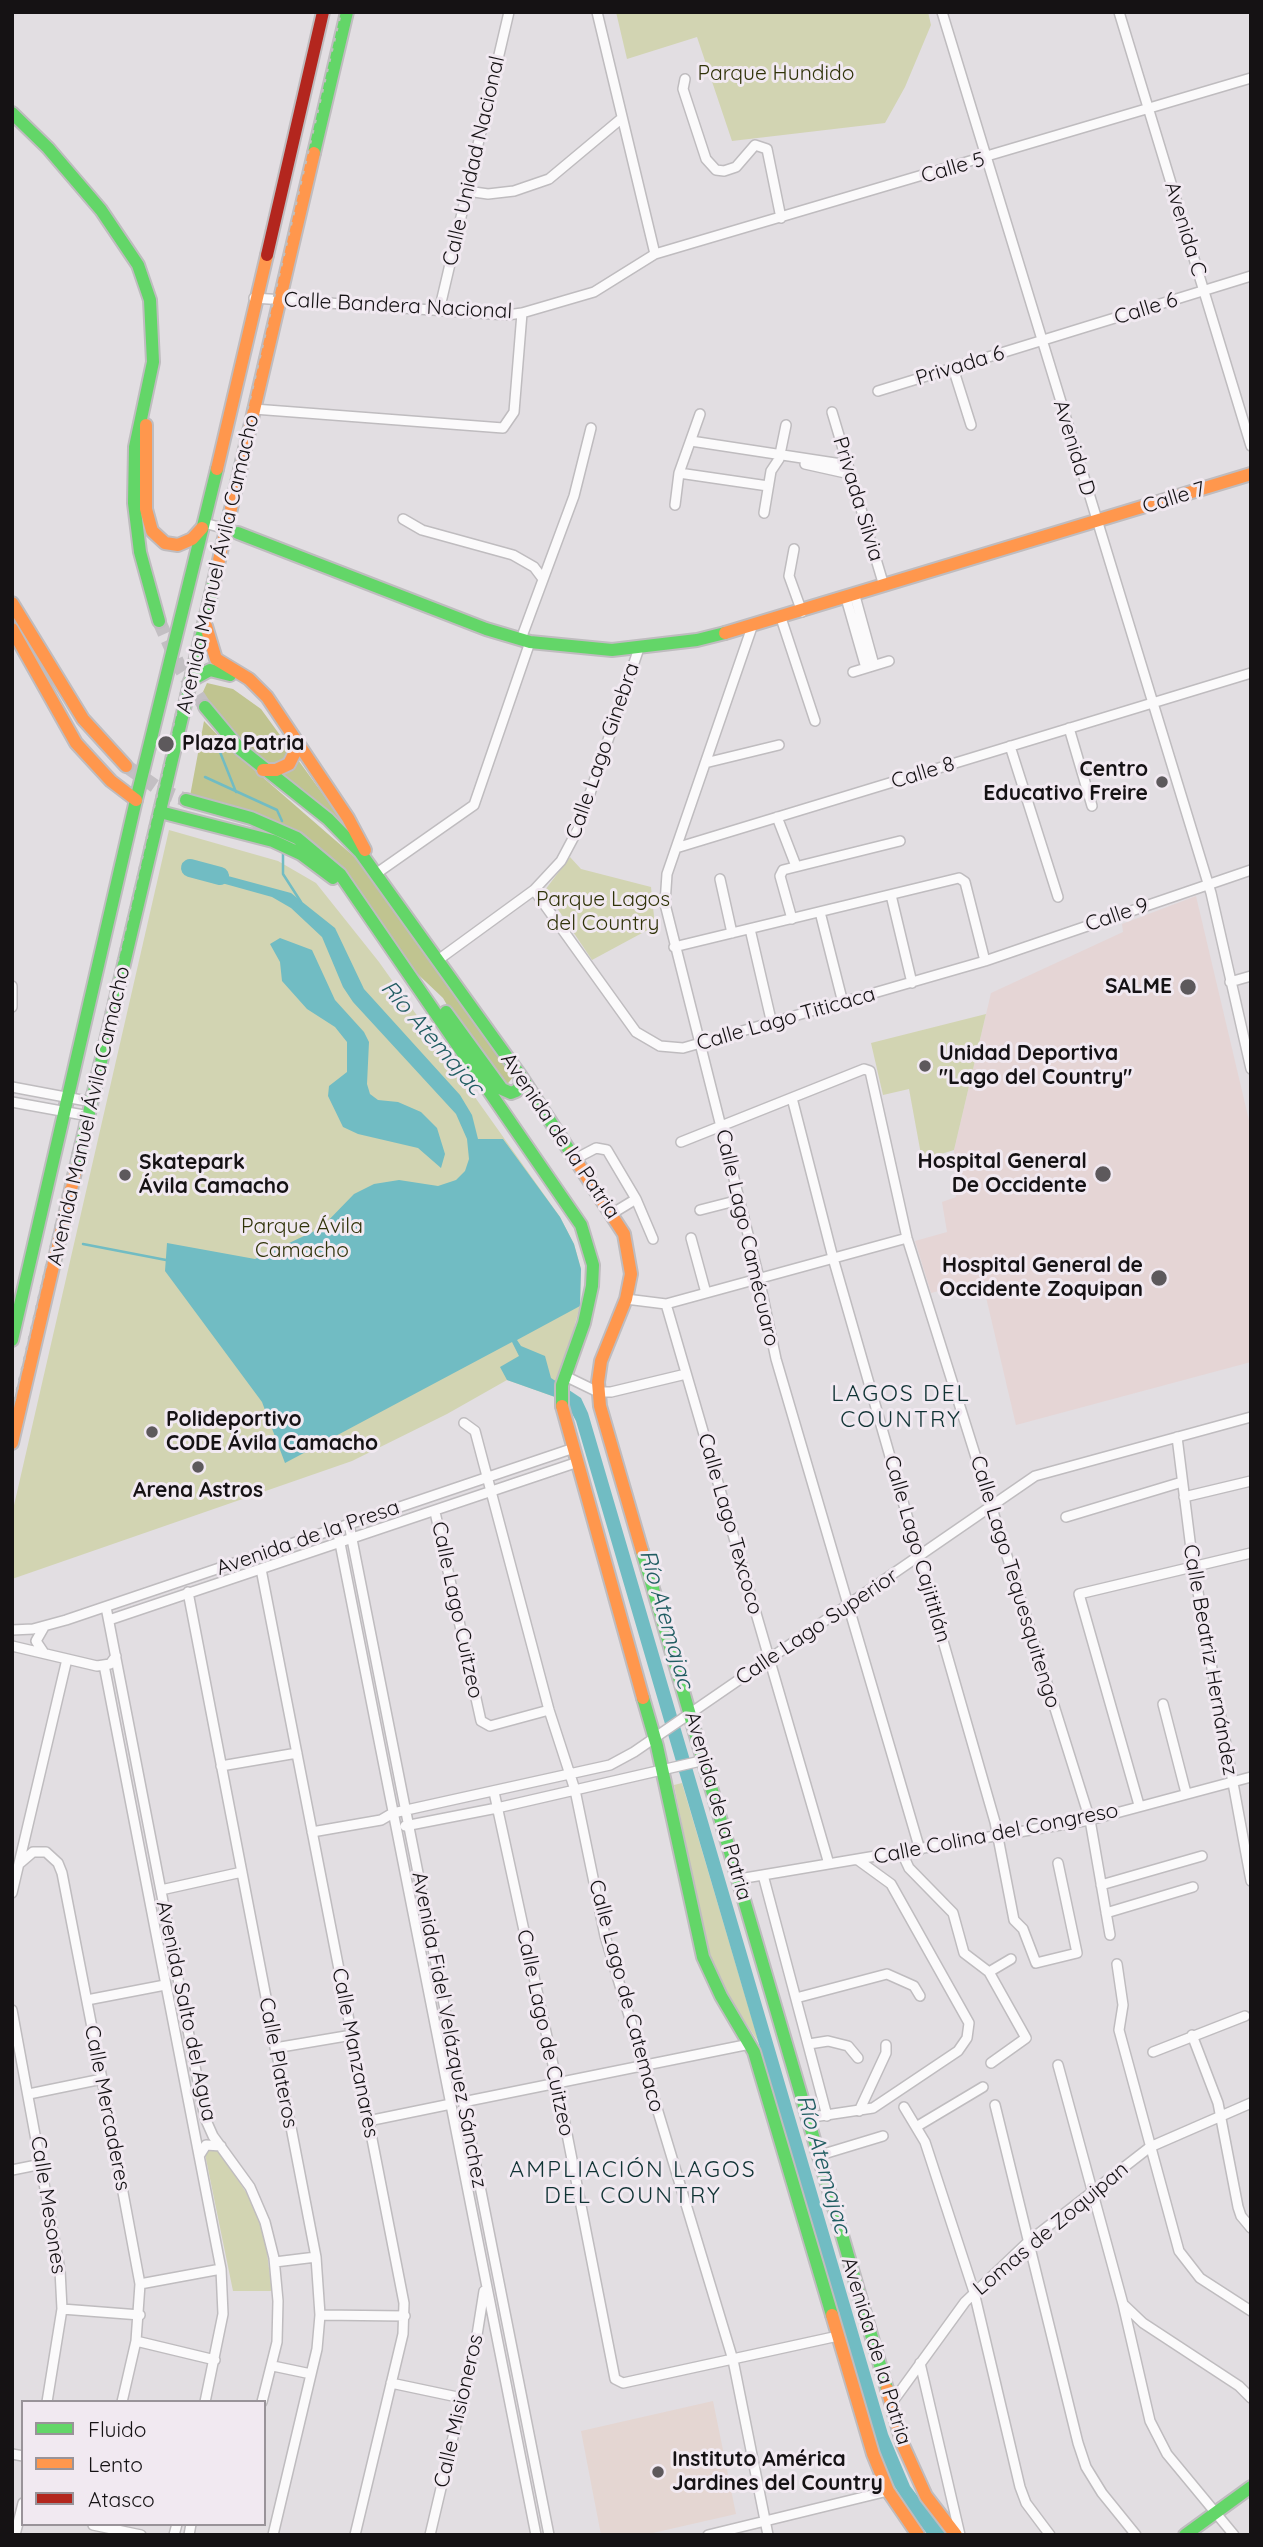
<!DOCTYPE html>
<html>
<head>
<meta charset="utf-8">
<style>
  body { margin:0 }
  #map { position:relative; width:1263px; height:2547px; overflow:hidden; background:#e2dee2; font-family:Quicksand,sans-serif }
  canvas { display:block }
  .frame { position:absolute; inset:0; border:14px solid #151214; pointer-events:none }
  .legend { position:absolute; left:21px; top:2400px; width:245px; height:126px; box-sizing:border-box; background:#f1e9f1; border:2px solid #999399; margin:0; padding:9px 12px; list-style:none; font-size:21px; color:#151214 }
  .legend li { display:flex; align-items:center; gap:14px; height:35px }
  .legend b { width:35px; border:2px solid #999399 }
</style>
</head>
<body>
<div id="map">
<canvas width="1263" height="2547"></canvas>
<div class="frame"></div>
<ul class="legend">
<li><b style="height:9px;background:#63d668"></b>Fluido</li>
<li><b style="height:9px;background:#ff974d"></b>Lento</li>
<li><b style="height:9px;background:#b3261e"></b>Atasco</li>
</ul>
</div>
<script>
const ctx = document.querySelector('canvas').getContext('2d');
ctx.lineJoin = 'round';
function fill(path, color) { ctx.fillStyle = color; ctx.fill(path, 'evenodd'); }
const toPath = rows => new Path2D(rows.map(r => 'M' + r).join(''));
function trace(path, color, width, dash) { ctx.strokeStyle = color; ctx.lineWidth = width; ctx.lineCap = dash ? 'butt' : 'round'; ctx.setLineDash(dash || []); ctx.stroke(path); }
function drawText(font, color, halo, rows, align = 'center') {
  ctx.font = font + ' Quicksand,sans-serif'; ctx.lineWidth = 6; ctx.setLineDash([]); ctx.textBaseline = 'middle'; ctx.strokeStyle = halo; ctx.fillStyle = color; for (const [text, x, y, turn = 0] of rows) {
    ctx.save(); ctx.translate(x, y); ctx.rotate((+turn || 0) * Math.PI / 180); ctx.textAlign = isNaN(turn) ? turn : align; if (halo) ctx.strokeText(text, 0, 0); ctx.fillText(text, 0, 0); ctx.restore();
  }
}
fill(toPath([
  [713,2401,736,2514,644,2535,601,2535,581,2431]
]), '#e4d6d2');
fill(toPath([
  [1196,896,1251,1129,1251,1362,1016,1425,982,1280,931,1293,915,1241,947,1232,942,1202,956,1197,954,1150,991,993,1123,932,1122,924]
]), '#e5d5d5');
fill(toPath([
  [616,12,928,12,931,25,905,87,885,123,732,141,697,37,627,59],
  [169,830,278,861,316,883,379,962,560,1217,574,1244,581,1269,580,1306,555,1397,507,1380,447,1414,352,1461,12,1579,12,1514],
  [570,857,581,869,651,887,655,926,592,960,545,890],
  [986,1014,954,1150,922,1160,909,1089,883,1095,871,1043],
  [682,1783,759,2043,721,1985,709,1958,674,1785],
  [211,2148,218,2149,251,2200,265,2238,272,2291,233,2291,205,2154]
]), '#d2d4b2');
fill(toPath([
  [207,683,233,689,261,709,357,841,255,755,213,711,202,694],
  [204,721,236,754,358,860,513,1077,505,1087,477,1057,443,998,407,964,297,833,190,796]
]), '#c0c490');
fill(toPath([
  [202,869,291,893,335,928,364,989,460,1095,472,1115,478,1139,503,1139,560,1217,574,1244,581,1269,580,1306,517,1340,521,1346,545,1356,551,1378,581,1398,588,1413,888,2434,910,2486,947,2535,928,2535,913,2516,891,2481,875,2439,576,1421,568,1406,555,1397,507,1380,500,1367,519,1356,512,1342,285,1463,262,1402,165,1271,167,1243,255,1259,321,1228,354,1194,374,1184,399,1180,438,1186,456,1180,465,1171,469,1159,467,1139,456,1114,353,1002,343,987,322,937,291,908,272,897,200,877,198,871],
  [280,938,312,950,335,1000,364,1032,369,1042,367,1084,370,1094,378,1100,398,1102,421,1112,437,1128,445,1154,441,1168,418,1148,358,1134,343,1127,328,1096,329,1086,347,1072,347,1042,335,1027,307,1009,282,981,280,962,270,944]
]), '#71bcc3');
trace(toPath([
  [214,737,236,792],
  [205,777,277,810,282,821],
  [283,851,283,874,301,902],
  [83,1244,166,1260]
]), '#71bcc3', 2.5);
trace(toPath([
  [190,868,220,876]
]), '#71bcc3', 18);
trace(toPath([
  [159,621,179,666,205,707],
  [126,766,162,791,186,800]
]), '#c3bfc3', 14, [14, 7]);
const street = toPath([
  [597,12,655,254],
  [942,12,1211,893,1251,1069],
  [1119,12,1251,446],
  [685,79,683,89,706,159,716,170,724,171,736,167,755,145,767,149,781,218],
  [467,191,488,194,514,191,549,179,622,118],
  [254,298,507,315,522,313,594,292,655,254,1251,78],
  [439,311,509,12],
  [953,368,971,425],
  [878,391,1251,276],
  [254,409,503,428,514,412,522,313],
  [832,412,884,586],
  [691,441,848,465],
  [805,464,850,474],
  [679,473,768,486],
  [675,505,679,473,700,414],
  [764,513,771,471,779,459,786,425],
  [403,519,422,530,513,555,534,567,543,579],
  [204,523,230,530],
  [794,549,789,576,802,612],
  [855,596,874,665],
  [846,598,866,668],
  [781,618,815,721],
  [752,627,667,874,665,904,759,1278,776,1359,920,1850],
  [521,639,574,496,591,428],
  [853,672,889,661],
  [1069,728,1092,806],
  [1010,746,1058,897],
  [705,763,779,745],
  [777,817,796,866],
  [676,848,1251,673],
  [377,873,474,805,530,642],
  [720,879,732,933],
  [534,890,636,1032,660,1046,683,1048,985,961,1251,870],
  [891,895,912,983],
  [820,912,843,1003],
  [792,919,780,876,783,870,900,841],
  [750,929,772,1024],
  [674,947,959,878,965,882,985,961],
  [438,960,534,890,561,861,578,829,639,648],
  [1230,982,1251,976],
  [12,986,12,1007],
  [12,1087,92,1102],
  [792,1098,833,1258,995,1822,1014,1920,1023,1929,1036,1963,1077,1953,1058,1863],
  [12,1102,89,1116],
  [681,1142,864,1069,870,1071,907,1238,1090,1820,1110,1935],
  [577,1158,596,1148,607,1150,636,1199],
  [700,1210,739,1200],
  [613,1213,636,1199,653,1239],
  [691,1238,706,1293],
  [626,1299,666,1304,907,1238],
  [666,1304,829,1864],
  [565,1376,598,1392,611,1392,686,1374],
  [464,1423,475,1431,549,1710,575,1790,605,1936,733,2360,768,2535],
  [1177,1437,1193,1565,1251,1881],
  [1184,1497,1251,1481],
  [435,1512,481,1721,490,1726,549,1710],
  [1066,1517,1182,1482],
  [349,1524,549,2535],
  [337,1528,536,2535],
  [261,1569,404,2303,403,2334,355,2535],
  [188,1592,316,2257,320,2315,317,2349,273,2535],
  [106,1607,205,2118,213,2136,250,2187,265,2222,274,2258,278,2301,277,2342,262,2402],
  [109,1620,575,1463],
  [12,1630,33,1629,66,1620,571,1449],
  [12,1646,97,1666,110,1664,116,1656],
  [44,1653,36,1641,44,1627],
  [104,1665,221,2269,223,2314,205,2402],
  [1163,1704,1186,1793],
  [221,1766,297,1753],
  [494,1792,557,2083,615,2379,623,2383,838,2336],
  [1139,1805,1079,1594,1251,1553],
  [405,1826,497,1808,705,1760],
  [312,1832,381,1820,393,1813,610,1765,634,1752,1035,1476,1251,1417],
  [902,1853,909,1868,953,1913,964,1953,989,1972,1026,2038,991,2063],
  [19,1864,33,1852,46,1852,58,1863,62,1873,102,2079,140,2284,136,2341,122,2402],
  [763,1875,827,2116],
  [739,1879,1090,1820,1251,1777],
  [1101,1885,1202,1856],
  [161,1890,242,1872],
  [12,1893,67,1659],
  [1106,1913,1193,1887],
  [1117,1964,1123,2005,1119,2030,1179,2251,1200,2278,1251,2311],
  [989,1972,1011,1959],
  [796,1998,887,1974,914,1986,920,1996],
  [87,2000,165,1985],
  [12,2010,60,2270,62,2309,47,2402],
  [1192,2035,1218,2103,1238,2207,1241,2216,1251,2228],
  [809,2044,828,2041,848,2046,858,2058],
  [275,2048,352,2035],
  [1153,2052,1245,2016],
  [1058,2065,1123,2304,1150,2421,1167,2454,1234,2535],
  [29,2094,102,2079],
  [463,2102,750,2044],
  [995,2105,1078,2443,1086,2467,1102,2493,1136,2535],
  [904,2107,925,2142,974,2292,1020,2487,1026,2503,1050,2535],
  [859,2111,886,2053,886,2045],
  [806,2118,873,2108,958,2051,967,2038,969,2023,891,1884,858,1860],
  [368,2121,451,2104],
  [916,2127,983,2087],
  [199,2156,206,2145,221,2146],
  [817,2156,883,2136],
  [12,2170,42,2164],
  [275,2262,316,2257],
  [140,2284,221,2269],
  [1123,2304,1143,2323,1239,2386,1251,2398],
  [62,2309,140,2315],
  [320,2315,405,2316],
  [136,2341,215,2360],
  [920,2363,960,2535],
  [273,2366,311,2374],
  [391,2383,462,2398],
  [891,2404,965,2302,1029,2241,1150,2147,1251,2103],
  [12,2454,23,2456],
  [93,2525,141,2535],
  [15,2535,23,2503],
  [174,2535,177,2524],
  [189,2535,191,2524],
  [430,2535,477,2335,484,2291],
  [708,2535,888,2491]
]);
const fast = toPath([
  [12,113,48,148,101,210,138,265,150,300,153,362,135,447,134,503,140,552,159,621],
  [314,153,347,12],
  [238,533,486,629,530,642,612,650,697,640,725,633],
  [190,681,210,670,230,675],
  [205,707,240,749,328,819,360,852,520,1075,571,1153],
  [186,800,251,818,297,838,340,874,581,1225,593,1265,592,1286,584,1323,562,1385,562,1406],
  [160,812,273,841,301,854,333,878],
  [446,1012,502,1089,511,1093,516,1091,521,1086,520,1075],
  [76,1168,216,573],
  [12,1340,136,800,217,469],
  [642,1551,887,2389],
  [643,1698,657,1746,703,1957,721,1996,754,2052,832,2315],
  [1185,2535,1251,2487]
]);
const slow = toPath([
  [146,425,146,509,152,531,165,543,178,545,192,539,202,528],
  [217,469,267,255],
  [216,573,314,153],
  [12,603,83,719,126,766],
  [206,626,216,659,249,679,267,697,348,818,365,850],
  [12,629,76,743,111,781,136,800],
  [725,633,1251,474],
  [263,770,276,770,289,764,295,752,290,740],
  [571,1153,624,1234,631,1274,626,1299,601,1361,598,1382,600,1406,642,1551],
  [562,1406,643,1698],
  [12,1443,76,1168],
  [832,2315,873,2454,888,2491,918,2535],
  [887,2389,903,2445,926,2496,956,2535]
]);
const jam = toPath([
  [267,255,323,12]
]);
trace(street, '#bfbcbf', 12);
trace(fast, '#bfbcbf', 16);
trace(slow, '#bfbcbf', 16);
trace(jam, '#bfbcbf', 16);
trace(street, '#fbfafb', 9);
trace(fast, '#63d668', 12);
trace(slow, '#ff974d', 12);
trace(jam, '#b3261e', 12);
trace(toPath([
  [12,1411,341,12]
]), '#c0bfc0', 2.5, [3.5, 7]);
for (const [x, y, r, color] of [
  [166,744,9,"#5d595c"],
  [1162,782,7,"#5d595c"],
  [1188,987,9,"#5d595c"],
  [925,1066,7,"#5d595c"],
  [1103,1174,9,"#5d595c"],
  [125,1175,7,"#5d595c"],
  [1159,1278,9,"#5d595c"],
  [152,1432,7,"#5d595c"],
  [198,1467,7,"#5d595c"],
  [658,2472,7,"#5d595c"]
]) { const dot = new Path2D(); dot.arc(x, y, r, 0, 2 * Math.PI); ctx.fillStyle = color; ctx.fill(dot); trace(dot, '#f1e9f1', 2.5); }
drawText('21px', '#303309', '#f1e9f1', [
  ["Parque Hundido",776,74],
  ["Parque Lagos",603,900],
  ["del Country",603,924],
  ["Parque Ávila",302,1227],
  ["Camacho",302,1251]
]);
drawText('21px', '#151214', '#f1e9f1', [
  ["Calle Unidad Nacional",474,161,-77],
  ["Calle 5",953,168,-16],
  ["Avenida C",1185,229,73],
  ["Calle Bandera Nacional",398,306,3],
  ["Calle 6",1146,309,-17],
  ["Privada 6",960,366,-17],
  ["Avenida D",1074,448,73],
  ["Calle 7",1174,498,-17],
  ["Privada Silvia",858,499,73],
  ["Avenida Manuel Ávila Camacho",218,564,-77],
  ["Calle Lago Ginebra",603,751,-71],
  ["Calle 8",923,773,-17],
  ["Calle 9",1117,915,-19],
  ["Calle Lago Titicaca",786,1019,-16],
  ["Avenida Manuel Ávila Camacho",89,1116,-77],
  ["Avenida de la Patria",560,1136,56],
  ["Calle Lago Camécuaro",747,1238,77],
  ["Calle Lago Texcoco",730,1524,74],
  ["Avenida de la Presa",308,1538,-19],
  ["Calle Lago Cajititlán",917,1549,74],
  ["Calle Lago Tequesquitengo",1015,1582,73],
  ["Calle Lago Cuitzeo",457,1610,78],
  ["Calle Lago Superior",817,1627,-34],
  ["Calle Beatriz Hernández",1210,1660,80],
  ["Avenida de la Patria",718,1806,74],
  ["Calle Colina del Congreso",996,1834,-11],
  ["Calle Lago de Catemaco",626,1996,75],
  ["Avenida Salto del Agua",186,2011,78],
  ["Avenida Fidel Velázquez Sánchez",449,2030,79],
  ["Calle Lago de Cuitzeo",545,2033,78],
  ["Calle Manzanares",355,2053,79],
  ["Calle Plateros",278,2063,79],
  ["Calle Mercaderes",107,2108,79],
  ["Calle Mesones",48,2205,81],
  ["Lomas de Zoquipan",1051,2229,-40],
  ["Avenida de la Patria",876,2351,73],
  ["Calle Misioneros",459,2411,-77]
]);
drawText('bold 21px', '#151214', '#f1e9f1', [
  ["Plaza Patria",182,744],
  ["Centro",1148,770,"right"],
  ["Educativo Freire",1148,794,"right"],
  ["SALME",1172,987,"right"],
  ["Unidad Deportiva",939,1054],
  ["\"Lago del Country\"",939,1078],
  ["Hospital General",1087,1162,"right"],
  ["De Occidente",1087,1186,"right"],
  ["Skatepark",139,1163],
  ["Ávila Camacho",139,1187],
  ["Hospital General de",1143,1266,"right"],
  ["Occidente Zoquipan",1143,1290,"right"],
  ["Polideportivo",166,1420],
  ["CODE Ávila Camacho",166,1444],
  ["Arena Astros",198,1491,"center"],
  ["Instituto América",672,2460],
  ["Jardines del Country",672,2484]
], 'left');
drawText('italic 23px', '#215d62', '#f1e9f1', [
  ["Río Atemajac",432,1038,49],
  ["Río Atemajac",666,1619,74],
  ["Río Atemajac",823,2164,74]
]);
ctx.letterSpacing = '2px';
drawText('23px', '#103334', '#f1e9f1', [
  ["LAGOS DEL",901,1394],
  ["COUNTRY",901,1420],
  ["AMPLIACIÓN LAGOS",633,2170],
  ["DEL COUNTRY",633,2196]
]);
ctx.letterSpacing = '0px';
</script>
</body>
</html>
